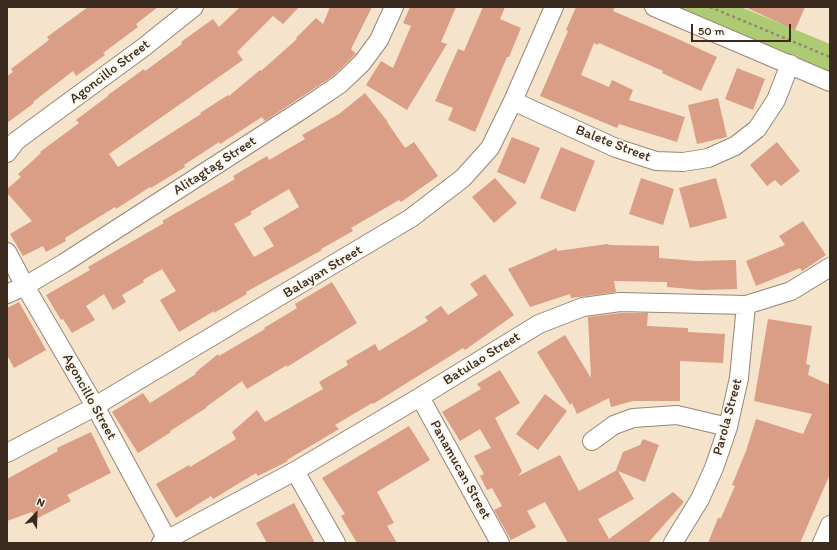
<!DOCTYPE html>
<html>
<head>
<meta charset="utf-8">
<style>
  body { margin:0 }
  #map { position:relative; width:837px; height:550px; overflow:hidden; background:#f6e3cb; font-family:Itim,sans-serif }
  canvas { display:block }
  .frame { position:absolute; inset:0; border:8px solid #3b2a1e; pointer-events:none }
  .north { position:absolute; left:16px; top:494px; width:40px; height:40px; -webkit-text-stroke:3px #fbf7ec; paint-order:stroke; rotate:23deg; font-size:11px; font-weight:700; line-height:16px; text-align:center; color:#3b2a1e }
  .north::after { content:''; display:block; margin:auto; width:14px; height:18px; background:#3b2a1e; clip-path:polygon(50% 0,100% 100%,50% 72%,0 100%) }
  .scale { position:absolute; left:691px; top:24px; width:100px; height:18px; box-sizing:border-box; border:2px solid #3b2a1e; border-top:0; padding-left:5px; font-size:12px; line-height:14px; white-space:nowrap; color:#3b2a1e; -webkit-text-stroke:3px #fbf7ec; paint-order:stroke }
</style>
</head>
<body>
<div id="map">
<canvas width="837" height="550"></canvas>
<div class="frame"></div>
<div class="north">N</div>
<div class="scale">50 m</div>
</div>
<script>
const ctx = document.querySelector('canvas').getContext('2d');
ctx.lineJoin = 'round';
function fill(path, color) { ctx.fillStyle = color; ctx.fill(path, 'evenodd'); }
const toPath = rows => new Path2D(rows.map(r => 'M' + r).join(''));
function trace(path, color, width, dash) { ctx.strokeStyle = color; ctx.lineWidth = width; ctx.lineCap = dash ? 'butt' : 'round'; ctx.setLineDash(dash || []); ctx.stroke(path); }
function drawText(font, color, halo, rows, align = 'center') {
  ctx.font = font + ' Itim,sans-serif'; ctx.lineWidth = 4; ctx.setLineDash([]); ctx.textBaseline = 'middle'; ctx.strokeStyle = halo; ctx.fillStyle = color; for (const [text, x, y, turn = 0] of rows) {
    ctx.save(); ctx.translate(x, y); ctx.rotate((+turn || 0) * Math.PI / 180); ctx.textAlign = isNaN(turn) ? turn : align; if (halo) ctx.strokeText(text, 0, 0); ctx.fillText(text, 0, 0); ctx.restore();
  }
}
fill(toPath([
  [676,7,741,7,830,44,830,74]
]), '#adcb72');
fill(toPath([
  [88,7,158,7,136,24,138,27,103,53,105,55,76,76,73,71,33,102,34,103,7,123,7,76,13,72,11,69,49,40,47,37],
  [240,7,299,7,283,24,273,16,237,52,243,60,109,154,118,167,201,114,200,113,228,95,229,96,260,70,261,71,297,39,296,38,316,18,323,24,330,7,372,7,351,49,356,54,333,76,265,121,262,117,220,144,219,142,184,165,185,167,151,188,150,187,116,209,115,207,65,238,66,241,46,252,43,246,23,256,10,234,32,221,7,193,7,189,21,177,18,174,41,153,40,152,79,123,76,120,108,96,108,95,144,69,145,71,182,44,181,42,213,19,219,27],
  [410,7,456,7,441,42,447,44,407,110,366,85,381,61,393,68,411,26,403,23],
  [483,7,505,7,500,19,521,28,509,57,507,57,475,132,448,120,453,108,435,101,458,49,464,51],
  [576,7,615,7,613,11,678,39,717,57,701,91,662,73,663,71,599,43,598,45,594,43,581,75,609,87,612,80,633,90,629,100,685,117,677,142,619,124,617,128,540,96,568,31,566,30],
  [745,7,805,7,795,30],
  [737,68,765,79,753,110,725,99],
  [365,93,388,122,387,122,405,148,414,142,438,176,401,202,399,200,351,228,353,231,321,249,322,250,246,292,247,294,214,313,214,311,179,332,160,300,176,291,162,269,143,280,144,282,122,295,126,302,113,310,104,294,86,306,95,320,72,333,63,319,61,320,46,295,90,270,88,267,164,223,162,221,235,179,233,176,267,156,269,160,305,139,302,135,339,114],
  [289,189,299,207,263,228,274,246,254,257,234,224,252,214,250,212],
  [718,98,727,137,697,144,688,105],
  [512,137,540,148,525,184,497,172],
  [777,142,800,171,781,186,775,180,767,186,750,165],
  [561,147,595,161,575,212,540,198],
  [495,178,517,203,494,223,472,197],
  [641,178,674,189,663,225,629,214],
  [716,178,727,218,690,228,679,188],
  [803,221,826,255,802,271,800,268,756,286,746,261,785,245,779,236],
  [608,244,609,245,659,246,659,258,696,261,736,260,737,289,701,290,667,287,667,282,614,281,616,292,571,298,570,294,530,307,508,269,557,248,557,251],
  [485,274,514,315,465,350,463,348,373,404,372,403,335,425,339,429,287,460,288,461,258,476,256,473,213,499,211,496,176,518,156,484,189,465,190,467,236,439,232,432,257,410,265,422,323,389,319,382,348,365,346,361,375,344,379,351,428,321,425,317,441,306,448,315,459,308,478,295,470,284],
  [332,282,357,323,287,367,287,365,247,389,242,381,206,407,206,408,170,431,171,432,138,453,112,412,143,393,150,403,196,374,195,373,218,354,219,356,265,329,264,328,297,308,295,304],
  [19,302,46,350,14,368,7,355,7,308],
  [621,313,648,313,647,326,688,328,688,332,725,334,723,363,680,361,680,401,633,401,611,407,609,398,577,414,572,403,570,405,537,352,565,335,591,378,588,317],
  [768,319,812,326,806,364,810,365,808,375,830,385,830,474,800,543,708,543,718,518,721,518,735,486,732,485,746,451,756,419,803,434,812,414,754,401],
  [500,370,520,403,495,418,522,471,518,476,560,455,579,491,617,470,616,470,623,452,640,445,643,439,659,445,645,482,618,471,634,499,598,519,609,539,673,492,684,502,648,543,568,543,545,502,527,511,536,527,511,540,494,510,502,506,492,488,487,490,480,476,484,474,474,456,491,448,480,429,460,441,442,412,481,389,477,384],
  [545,394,567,411,538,450,516,434],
  [409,426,430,460,377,492,394,523,387,526,397,543,357,543,341,516,345,514,322,478],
  [91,432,111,473,67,495,71,501,36,519,32,512,7,521,7,479,58,451,57,448],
  [294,503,315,543,267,543,256,523]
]), '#d99e85');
const minor = toPath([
  [654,7,830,82],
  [513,101,616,148,656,161,683,162,708,158,735,146,757,129,776,100,790,64],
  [7,153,16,141,144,47,194,7],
  [7,252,25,286,95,406,169,543],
  [7,294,25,286,64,263,303,109,340,84,362,63,379,40,394,7],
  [420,397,500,543],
  [592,441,614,425,633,418,677,415,728,427],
  [7,453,85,412,411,218,463,178,490,148,513,101,554,7],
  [295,471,336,543],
  [161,543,295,471,420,397,539,324,583,307,620,302,746,305,791,291,830,267],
  [673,543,700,499,714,468,728,427,739,378,746,305],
  [822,543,830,525]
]);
trace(minor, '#988674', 20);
trace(toPath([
  [710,7,830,57]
]), '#988674', 2.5, [3, 3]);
trace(minor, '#fff', 18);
drawText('14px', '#3b2a1e', '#fbf7ec', [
  ["Agoncillo Street",110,72,-37],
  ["Balete Street",613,144,21],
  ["Alitagtag Street",215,166,-33],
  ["Balayan Street",323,272,-31],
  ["Batulao Street",482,359,-32],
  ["Agoncillo Street",89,397,61],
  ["Parola Street",728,417,-75],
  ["Panamucan Street",460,470,61]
]);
</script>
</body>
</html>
